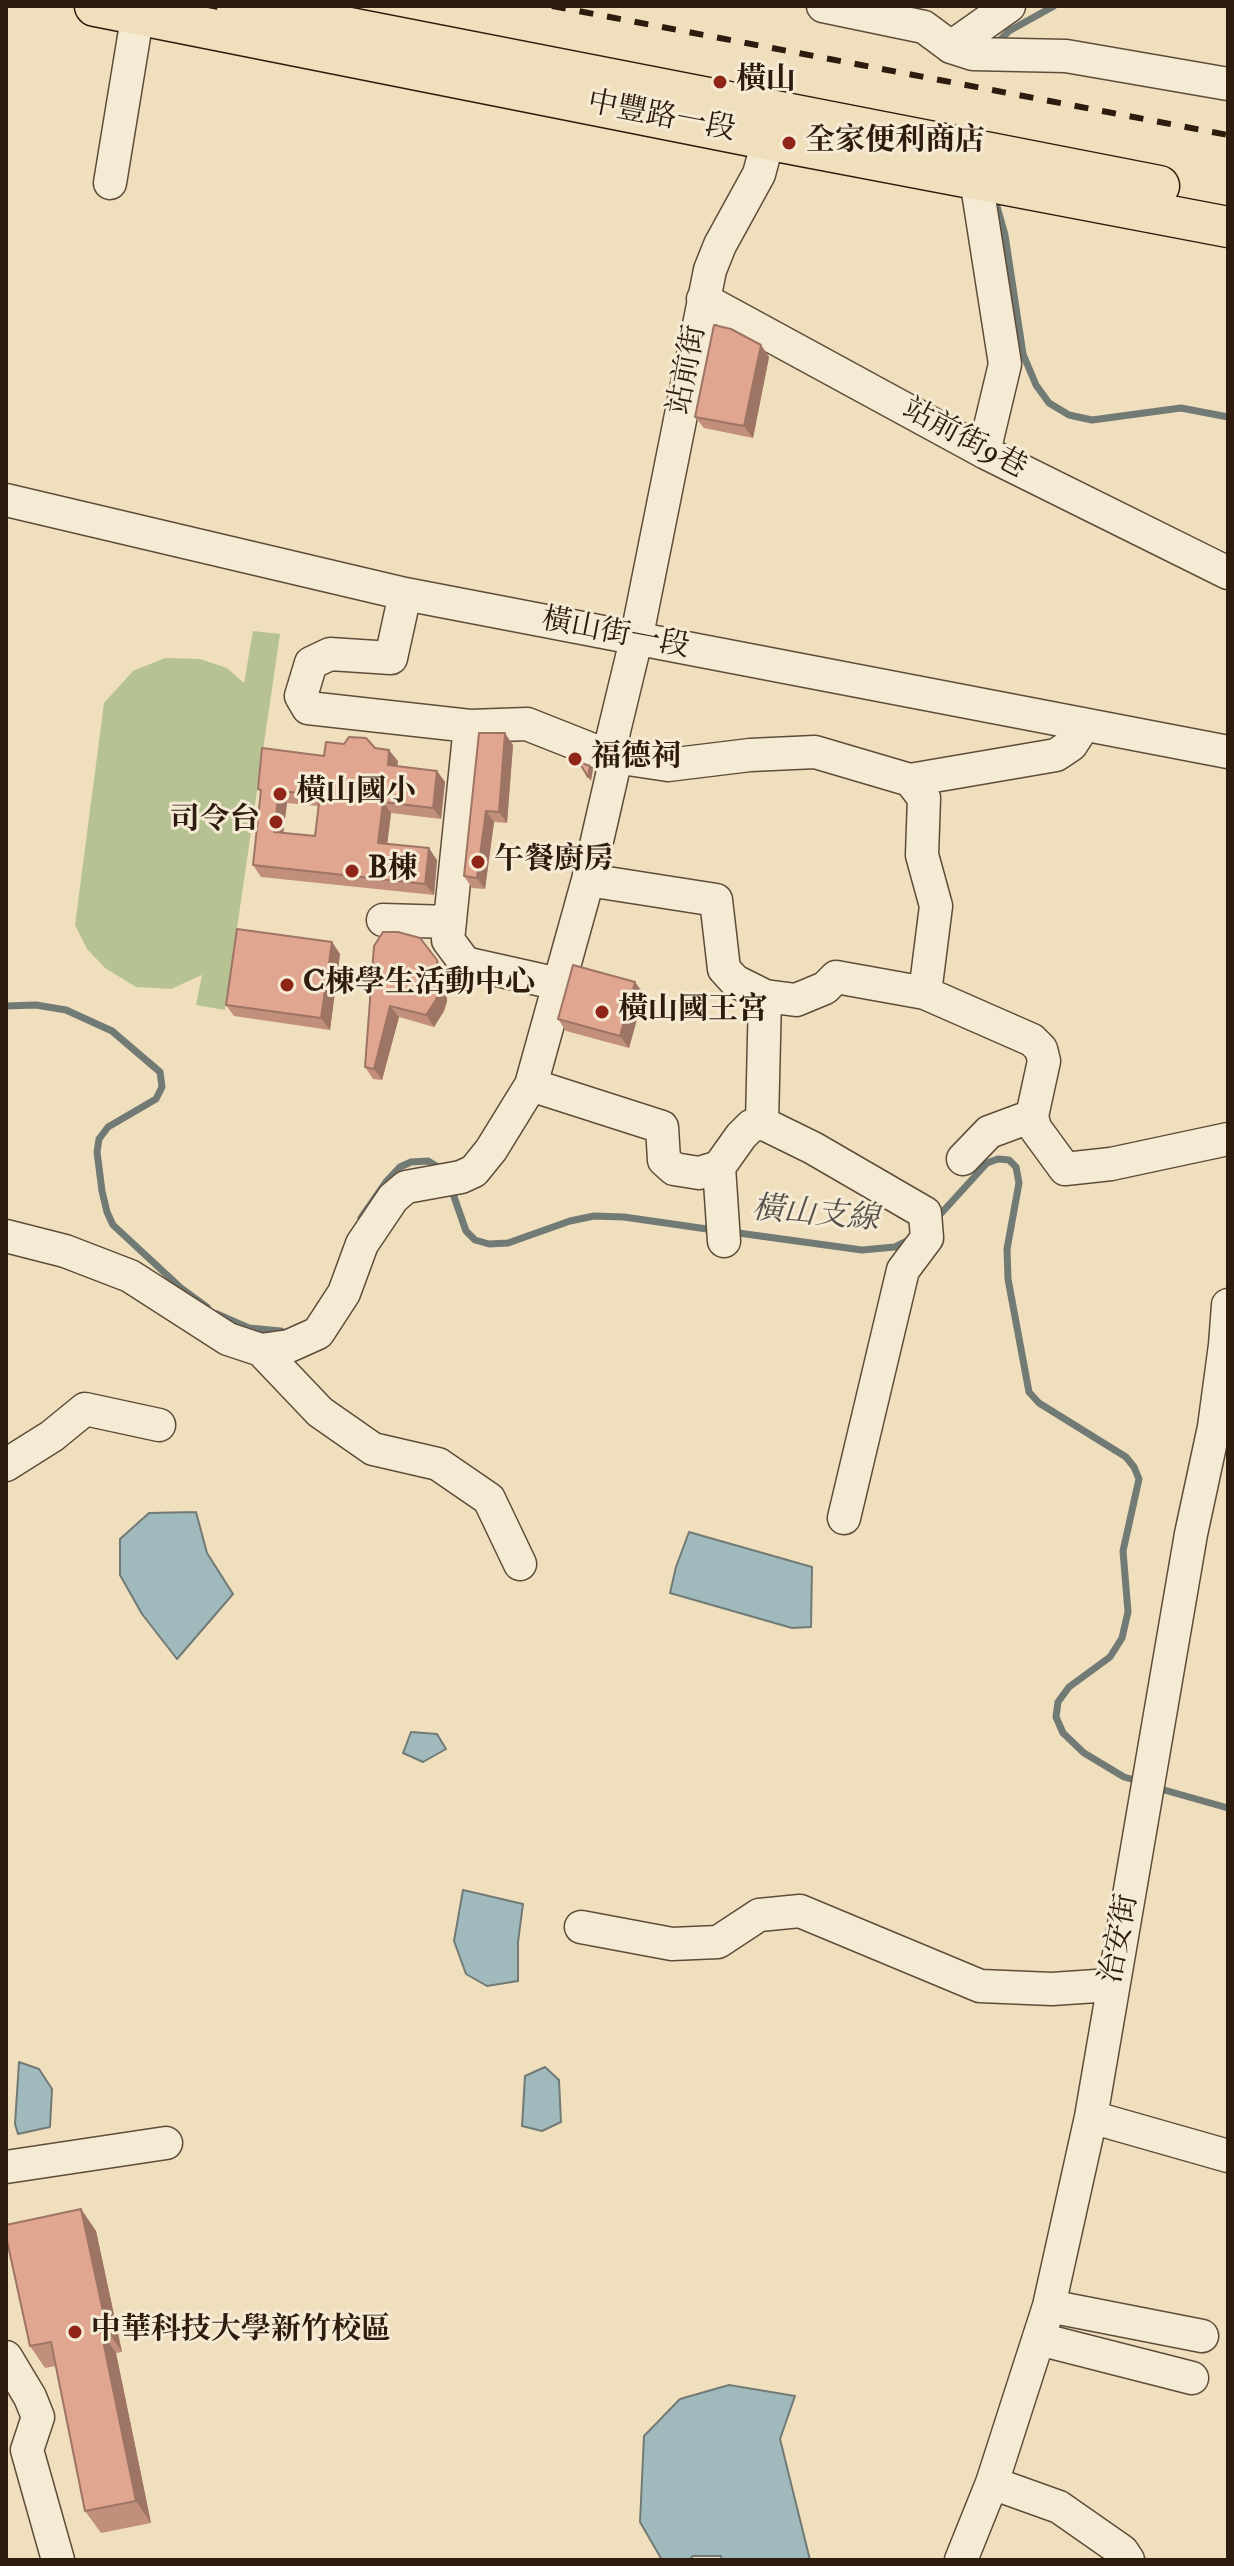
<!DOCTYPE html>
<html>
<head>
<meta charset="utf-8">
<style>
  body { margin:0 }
  #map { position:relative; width:1234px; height:2566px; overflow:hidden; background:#f0dfbd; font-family:"IM FELL Double Pica",serif }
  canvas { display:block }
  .frame { position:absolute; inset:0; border:8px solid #2d1b0e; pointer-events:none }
</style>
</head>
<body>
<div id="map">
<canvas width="1234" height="2566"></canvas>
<div class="frame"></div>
</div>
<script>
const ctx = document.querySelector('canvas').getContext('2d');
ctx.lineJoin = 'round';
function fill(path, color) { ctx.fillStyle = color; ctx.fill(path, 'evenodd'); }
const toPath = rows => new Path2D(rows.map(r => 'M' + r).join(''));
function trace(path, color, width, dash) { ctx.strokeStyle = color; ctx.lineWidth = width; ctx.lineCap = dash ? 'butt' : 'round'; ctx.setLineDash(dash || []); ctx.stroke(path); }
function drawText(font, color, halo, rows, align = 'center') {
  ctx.font = font + ' "IM FELL Double Pica","Noto Serif TC",serif'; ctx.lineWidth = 6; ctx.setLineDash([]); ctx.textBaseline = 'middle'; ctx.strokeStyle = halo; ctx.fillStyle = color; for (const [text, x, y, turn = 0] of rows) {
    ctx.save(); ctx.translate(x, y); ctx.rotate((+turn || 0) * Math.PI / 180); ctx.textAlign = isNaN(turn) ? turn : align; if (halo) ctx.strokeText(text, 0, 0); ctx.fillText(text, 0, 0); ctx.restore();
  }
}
fill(toPath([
  [253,631,280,634,225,1010,196,1005,202,975,171,989,136,987,105,968,87,949,75,925,104,703,133,671,165,658,200,659,227,668,244,683]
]), '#b7c293');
const water = toPath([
  [196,1512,207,1553,233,1594,177,1659,142,1614,120,1575,120,1539,149,1513,196,1512],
  [689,1532,812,1567,811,1627,792,1628,670,1593,676,1567,689,1532],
  [411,1732,437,1734,446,1749,423,1762,403,1753,411,1732],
  [463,1890,523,1904,518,1942,518,1981,487,1986,466,1974,454,1941,463,1890],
  [19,2062,39,2069,52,2089,50,2127,18,2134,15,2124,19,2062],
  [545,2067,559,2080,561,2122,542,2131,522,2126,525,2076,545,2067],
  [729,2385,795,2396,780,2439,810,2560,722,2560,721,2556,693,2556,689,2560,662,2560,640,2522,644,2436,680,2399,729,2385]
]);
fill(water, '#a0b9bc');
trace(water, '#727a76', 2);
trace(toPath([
  [996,44,1009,31,1054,6],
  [994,196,1005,235,1023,354,1036,385,1049,403,1069,415,1092,420,1181,408,1228,417],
  [6,1006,36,1005,66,1010,112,1031,160,1072,162,1087,156,1099,108,1127,99,1139,97,1152,102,1191,107,1212,113,1225,181,1288,207,1307],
  [451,1188,466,1231,475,1240,489,1244,508,1243,570,1221,594,1216,624,1217,714,1230],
  [361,1218,386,1182,400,1167,411,1162,428,1161,438,1167],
  [936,1219,987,1163,998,1159,1009,1160,1016,1167,1019,1183,1007,1249,1008,1279,1029,1392,1039,1403,1126,1457,1134,1467,1139,1479,1123,1551,1128,1612,1122,1638,1110,1657,1069,1687,1058,1702,1056,1717,1063,1733,1084,1753,1124,1777,1142,1782],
  [731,1232,862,1250,895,1247,911,1239],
  [217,1314,249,1328,281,1331],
  [1157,1788,1228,1808]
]), '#727a76', 7);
const minor = toPath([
  [823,6,924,27,951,47,1009,6],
  [951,47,973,54,1066,56,1228,84],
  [976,179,1005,364,984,452],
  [110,183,139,6],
  [703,299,984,452,1228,573],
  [6,500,405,594,1228,752],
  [405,594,391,658,330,654,311,663,301,696,308,708,470,726,527,724,608,756,668,765,750,755,815,752,910,780,924,798,922,855,936,906,925,993],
  [470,726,448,940,465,963,559,984],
  [910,780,1056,755,1071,745,1084,725],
  [588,880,716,900,724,969,735,981,765,996,796,1000,825,988,836,977,925,993,1032,1040,1041,1049,1044,1061,1032,1116,1035,1128,1065,1169,1111,1164,1228,1139],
  [383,920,450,922],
  [531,1085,662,1127,664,1160,674,1169,699,1173,719,1167,741,1136,751,1126,762,1123,765,996],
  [762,1123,813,1148,925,1213,927,1238,903,1270,844,1518],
  [963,1159,989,1132,1032,1116],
  [719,1167,724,1241],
  [6,1236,65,1251,130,1276,228,1339,261,1350,289,1346,318,1333,344,1293,362,1244,393,1198,406,1187,461,1177,474,1171,491,1150,531,1085,588,880,613,771,608,756,636,640,710,270,720,245,759,174,774,118],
  [261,1350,320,1412,373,1449,438,1464,489,1499,520,1564],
  [6,1465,52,1436,85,1409,159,1425],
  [581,1927,672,1944,718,1942,759,1915,800,1911,980,1986,1052,1989,1111,1985],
  [1091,2117,1228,2156],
  [6,2167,166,2143],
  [1049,2306,1202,2336],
  [1039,2339,1192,2378],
  [6,2357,30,2397,38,2417,27,2450,58,2560],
  [992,2483,1059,2507,1122,2551,1128,2560],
  [961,2560,992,2483,1049,2306,1091,2117,1191,1534,1214,1427,1225,1345,1228,1305]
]);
const major = toPath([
  [95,6,770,140,1228,227],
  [237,6,1159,186]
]);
trace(minor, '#5e4c3a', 35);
trace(major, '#2d1b0e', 43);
trace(minor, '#f5ead4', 32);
trace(major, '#f0dfbd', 40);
trace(toPath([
  [552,6,1228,135]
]), '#2d1b0e', 6, [14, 14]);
fill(toPath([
  [761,345,769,357,753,438,704,428,695,417],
  [479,733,513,745,507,823,494,822,485,889,472,888,464,876],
  [324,756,398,761,397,766,437,771,445,782,441,819,391,813,387,844,437,860,434,895,261,877,253,865,261,793,258,789],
  [287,803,318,806,315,836,283,833],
  [398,932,445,971,447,1001,444,1011,434,1027,399,1017,382,1080,373,1079,365,1067],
  [332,942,340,954,330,1030,234,1016,226,1005],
  [644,994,629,1048,566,1031,558,1019],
  [81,2209,96,2231,122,2352,116,2353,151,2523,101,2533,85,2511,56,2366,45,2368,30,2346]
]), '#c28f7c');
fill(toPath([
  [761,345,769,357,753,438,744,426],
  [505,733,513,745,507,823,499,812],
  [389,750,398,761,396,776,388,765],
  [590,766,593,770,591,781,588,777],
  [437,771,445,782,441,819,433,808],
  [279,791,287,803,282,843,274,832],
  [383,802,391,813,386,854,378,843],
  [486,811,494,822,485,889,477,878],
  [429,848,437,860,434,895,425,884],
  [332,942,340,954,330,1030,321,1018],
  [437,960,445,971,447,1001,444,1011,434,1027,426,1015],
  [635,982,644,994,629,1048,620,1036],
  [390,1006,399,1017,382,1080,374,1069],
  [81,2209,96,2231,122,2352,107,2330],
  [101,2331,116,2353,151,2523,136,2501]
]), '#9e7465');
const building = toPath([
  [714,325,731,329,761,345,744,426,695,417,714,325],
  [479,733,505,733,499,812,486,811,477,878,464,876,479,733],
  [349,737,366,738,375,748,389,750,388,765,437,771,433,808,383,802,378,843,429,848,425,884,253,865,261,790,258,789,262,748,324,756,326,742,344,744,349,737],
  [279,791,320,795,315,836,274,832,279,791],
  [579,762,590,766,588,777,579,762],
  [237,929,332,942,321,1018,226,1005,237,929],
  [383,932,398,932,420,938,437,960,439,989,436,1000,426,1015,390,1006,374,1069,365,1067,374,946,383,932],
  [573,965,635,982,620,1036,558,1019,573,965],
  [81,2209,107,2330,101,2331,136,2501,85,2511,51,2342,30,2346,6,2236,6,2225,81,2209]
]);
fill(building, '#e1a690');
trace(building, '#9e7465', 2);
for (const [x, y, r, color] of [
  [720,82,8,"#8f2418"],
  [789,143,8,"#8f2418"],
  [575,759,8,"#8f2418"],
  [280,794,8,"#8f2418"],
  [276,822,8,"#8f2418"],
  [478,862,8,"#8f2418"],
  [352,871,8,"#8f2418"],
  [287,985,8,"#8f2418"],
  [602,1012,8,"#8f2418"],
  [75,2332,8,"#8f2418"]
]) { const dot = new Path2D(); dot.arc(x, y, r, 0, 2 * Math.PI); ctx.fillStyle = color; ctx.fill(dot); trace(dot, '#f5ead4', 3); }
drawText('bold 30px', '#2d1b0e', '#f5ead4', [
  ["橫山",736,82],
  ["全家便利商店",805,143],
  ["福德祠",591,759],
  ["橫山國小",296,794],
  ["司令台",260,822,"right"],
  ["午餐廚房",494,862],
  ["B棟",368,871],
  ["C棟學生活動中心",303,985],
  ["橫山國王宮",618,1012],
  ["中華科技大學新竹校區",91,2332]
], 'left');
drawText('30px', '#2d1b0e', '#f5ead4', [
  ["中豐路一段",661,118,11],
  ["站前街",689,370,-79],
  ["站前街9巷",964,440,28],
  ["橫山街一段",615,635,11],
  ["治安街",1121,1939,-79]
]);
drawText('italic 32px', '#55524b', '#f5ead4', [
  ["橫山支線",815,1216,5]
]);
</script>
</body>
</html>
